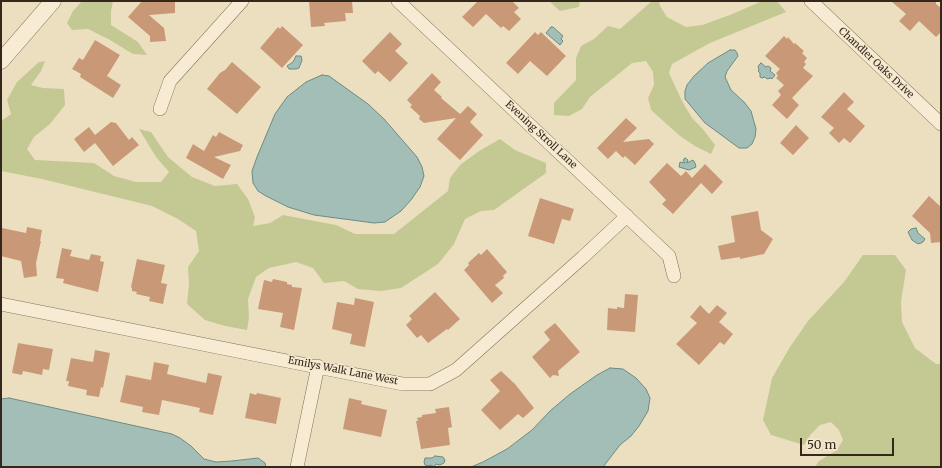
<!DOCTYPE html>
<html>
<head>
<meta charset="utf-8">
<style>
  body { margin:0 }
  #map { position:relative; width:942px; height:468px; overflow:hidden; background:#ecdfc0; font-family:Merriweather,serif }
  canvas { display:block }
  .frame { position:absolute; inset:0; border:2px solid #34281d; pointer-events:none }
  .scale { position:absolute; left:800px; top:438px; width:94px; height:18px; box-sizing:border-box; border:2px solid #34281d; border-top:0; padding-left:5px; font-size:12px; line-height:14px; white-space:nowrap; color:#34281d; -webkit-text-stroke:3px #f4e9cf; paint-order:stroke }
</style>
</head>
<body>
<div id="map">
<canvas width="942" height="468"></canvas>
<div class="frame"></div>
<div class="scale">50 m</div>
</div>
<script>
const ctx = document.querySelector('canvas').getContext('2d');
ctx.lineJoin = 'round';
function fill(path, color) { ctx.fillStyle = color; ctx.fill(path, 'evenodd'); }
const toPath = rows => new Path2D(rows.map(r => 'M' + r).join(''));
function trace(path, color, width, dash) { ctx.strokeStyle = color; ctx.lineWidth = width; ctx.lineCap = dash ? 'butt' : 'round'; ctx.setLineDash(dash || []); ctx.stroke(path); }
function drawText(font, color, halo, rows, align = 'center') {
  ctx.font = font + ' Merriweather,serif'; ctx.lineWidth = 3; ctx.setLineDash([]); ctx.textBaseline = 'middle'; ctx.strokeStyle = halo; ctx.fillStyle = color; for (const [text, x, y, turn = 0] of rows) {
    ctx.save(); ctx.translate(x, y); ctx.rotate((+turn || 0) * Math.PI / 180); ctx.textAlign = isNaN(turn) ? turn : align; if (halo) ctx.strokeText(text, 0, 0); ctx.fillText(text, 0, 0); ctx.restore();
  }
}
fill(toPath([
  [82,1,113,1,111,11,111,25,138,42,147,55,133,54,110,40,88,29,72,30,67,23,73,11],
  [549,1,580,1,579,7,560,11],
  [652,1,659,1,660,6,667,17,686,27,702,25,730,15,762,1,777,1,786,12,710,43,672,64,669,73,682,101,692,118,702,128,715,145,711,154,695,146,680,136,651,110,648,98,654,85,653,72,646,61,632,63,590,97,582,109,569,116,554,115,554,103,576,80,576,58,581,46,594,39,608,26,620,29],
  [45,61,41,71,31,85,43,88,64,89,65,105,50,124,34,137,27,149,35,160,94,163,114,176,136,182,161,182,169,172,156,157,139,129,151,132,168,157,192,177,215,186,237,184,248,199,255,217,253,226,270,223,283,215,336,225,355,234,394,234,448,191,450,178,460,165,479,151,500,139,515,150,546,163,546,173,494,210,481,211,465,219,454,244,438,264,401,288,381,291,358,289,344,281,324,283,313,268,296,262,269,268,256,277,248,299,249,318,247,330,225,326,205,320,187,304,189,284,188,267,199,251,196,231,178,219,152,206,42,179,1,171,1,121,11,114,7,100,17,82,39,62],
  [863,255,895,255,906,270,901,302,902,322,915,348,936,364,941,364,941,467,815,467,819,461,837,450,843,440,839,430,831,422,820,425,811,434,804,445,771,435,763,420,772,378,790,347,808,321,844,282]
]), '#c4c994');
const water = toPath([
  [551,27,553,27,563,36,561,39,563,41,560,45,546,33,551,27],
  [730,50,735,50,737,53,738,56,727,71,725,77,731,90,744,102,751,111,756,129,755,137,752,144,747,148,739,148,705,123,685,99,685,91,687,85,694,76,708,63,730,50],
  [296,56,301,56,302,60,299,68,296,69,289,69,287,66,293,62,296,56],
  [761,63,766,67,768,66,771,68,770,71,775,75,772,79,771,78,767,79,765,77,762,78,760,77,760,73,758,71,759,70,758,66,761,63],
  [322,75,329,76,368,104,384,119,417,157,422,167,424,176,420,187,411,200,401,211,385,222,374,223,314,215,288,207,266,196,258,191,253,183,252,171,257,157,275,114,287,97,306,82,322,75],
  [685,158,688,160,687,163,693,160,695,163,696,167,689,170,679,167,680,162,685,163,683,160,685,158],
  [916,228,918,233,925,239,923,242,921,243,918,244,912,240,908,232,911,229,916,228],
  [610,368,623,369,636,378,646,389,650,398,648,411,639,426,631,436,620,445,603,467,471,467,483,462,507,449,532,430,550,411,570,394,597,375,610,368],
  [9,398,172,434,180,438,191,446,204,459,216,462,232,461,258,458,265,463,266,467,1,467,1,399,9,398],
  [435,456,443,457,445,460,444,463,440,465,436,464,434,467,431,465,428,466,425,465,424,462,425,458,432,458,435,456]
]);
fill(water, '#a3beb6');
trace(water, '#6a8b83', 1);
fill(toPath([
  [142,1,175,1,175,13,149,15,164,28,166,41,150,42,150,36,128,17],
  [309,1,352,1,353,13,345,13,346,21,324,23,325,26,311,27],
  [478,1,512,1,519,8,514,12,521,19,509,31,503,26,501,28,486,14,473,27,462,17],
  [891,1,936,1,936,4,941,8,941,32,936,37,919,21,910,31,899,21,906,14],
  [282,26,303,45,282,68,260,48,278,27,280,29],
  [390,32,402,44,395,51,408,63,390,82,378,71,375,74,362,61],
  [535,32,538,35,541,32,566,56,547,76,530,61,518,74,506,63],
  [784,36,787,39,788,37,794,44,795,43,804,51,802,53,807,58,804,62,806,64,803,68,813,76,792,98,799,105,787,119,772,105,781,95,778,91,784,85,776,78,778,76,776,73,780,69,765,56],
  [95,40,120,55,107,76,121,85,113,98,80,77,81,74,72,69,79,58,83,60],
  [232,62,261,87,237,114,207,89,220,73,225,70],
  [432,73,441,82,434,90,442,97,441,98,460,114,468,106,477,114,470,122,483,135,460,160,437,139,456,118,424,123,419,119,420,116,410,107,412,105,407,100],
  [844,92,854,102,847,109,865,126,850,143,844,138,839,143,829,133,834,128,821,117],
  [626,118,637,128,623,142,649,139,654,144,635,165,625,156,623,158,616,151,608,159,597,148],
  [111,122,116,123,129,140,132,137,139,145,113,166,95,143,84,152,74,139,89,127,95,135],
  [796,125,809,138,793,155,780,143],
  [219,132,243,145,240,151,214,157,231,165,223,179,186,158,193,144,204,151,213,135,216,137],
  [667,163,681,176,686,171,692,178,705,164,723,182,712,194,701,183,673,214,662,204,666,200,649,182],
  [929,196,941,207,941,242,931,243,930,233,912,216],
  [540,198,574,209,570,221,562,219,554,244,528,236],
  [758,211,761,230,773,239,764,254,740,259,740,257,721,260,718,246,735,242,731,216],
  [27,227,42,230,40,241,41,241,36,263,37,276,24,278,21,261,1,256,1,234,2,228,26,233],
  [62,248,72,250,70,256,89,260,91,254,101,256,100,261,104,262,98,292,63,283,64,279,56,278],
  [487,249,507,272,503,276,504,278,495,285,503,293,492,303,464,270,469,265,468,263,479,253,481,255],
  [137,259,165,265,161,283,167,284,163,304,149,301,150,297,136,294,137,292,132,291,132,288,131,287],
  [273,279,287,282,287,284,292,285,292,287,302,288,294,330,280,327,283,313,258,309,264,280,272,282],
  [435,292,460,319,448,330,447,329,428,343,421,335,417,338,406,325,412,319,409,316],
  [625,294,638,295,635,332,607,330,608,308,617,309,617,307,624,308],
  [355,298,374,302,365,347,350,344,352,334,332,329,337,302,354,305],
  [700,305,709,314,717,305,727,313,719,322,733,334,724,345,720,342,699,365,676,344,697,323,690,317],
  [555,323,580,352,558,371,559,376,553,375,550,378,532,357,550,340,544,332],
  [18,343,53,349,49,370,43,369,42,375,23,371,22,375,12,373],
  [95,350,110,353,103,388,101,387,99,397,86,395,87,390,68,386,69,381,66,381,71,358,93,362],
  [154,362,169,365,167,374,206,383,208,373,222,376,213,415,199,412,200,408,162,400,159,415,142,412,143,407,120,402,126,375,151,380],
  [501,371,515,384,534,408,523,418,518,414,500,430,481,410,500,391,490,380],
  [250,393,256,395,257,393,281,398,276,424,245,418],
  [349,398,362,401,361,404,387,410,381,437,343,429],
  [449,407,452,427,448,428,450,445,421,449,416,421,418,421,417,418,422,417,422,415,436,413,435,409]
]), '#c99977');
const minor = toPath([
  [398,1,669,256,674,276],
  [811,1,941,124],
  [160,109,170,81,242,1],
  [1,304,403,384,430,384,456,370,583,257,627,216],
  [297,467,318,366]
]);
const tertiary = toPath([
  [1,61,53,1]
]);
trace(minor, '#847059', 14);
trace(tertiary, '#847059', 17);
trace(minor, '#f7ecd3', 13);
trace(tertiary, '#f7ecd3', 16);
drawText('10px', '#34281d', '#f4e9cf', [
  ["Chandler Oaks Drive",876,63,43],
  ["Evening Stroll Lane",541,135,43],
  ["Emilys Walk Lane West",343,371,11]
]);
</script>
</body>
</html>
